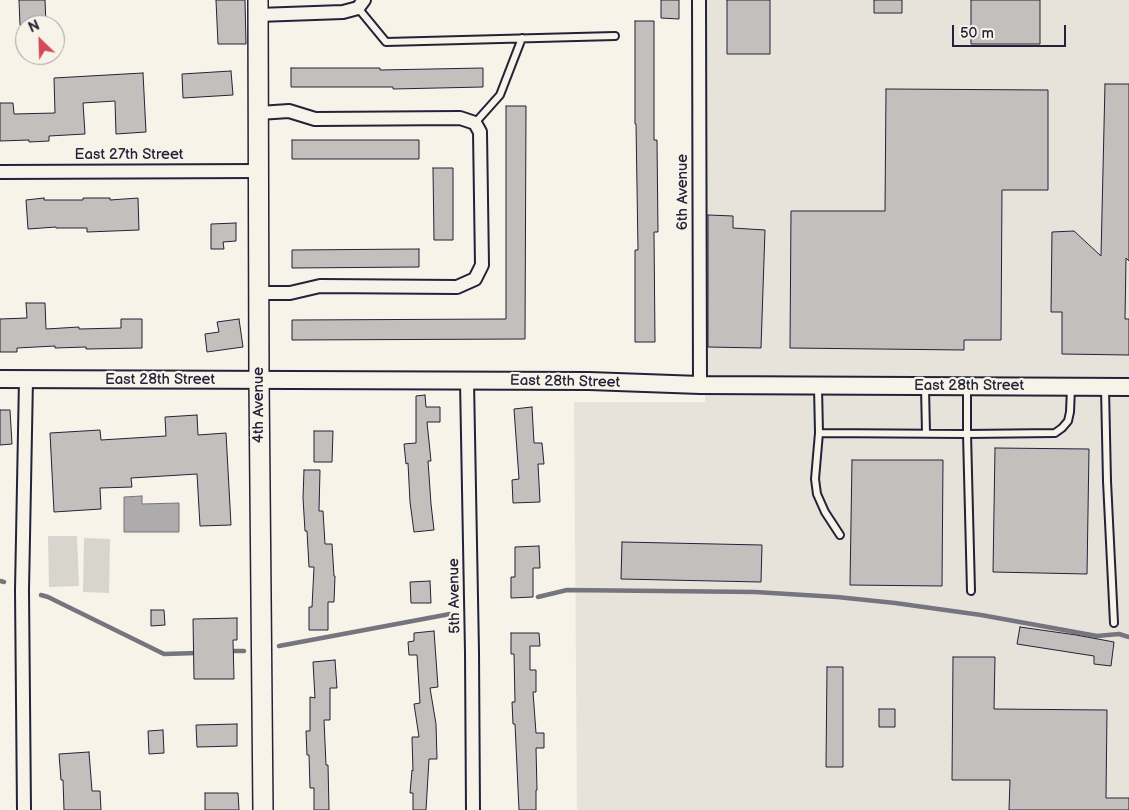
<!DOCTYPE html>
<html>
<head>
<meta charset="utf-8">
<style>
  body { margin:0 }
  #map { position:relative; width:1129px; height:810px; overflow:hidden; background:#f7f3e8; font-family:"Balsamiq Sans",sans-serif }
  canvas { display:block }
  .north { position:absolute; left:15px; top:15px; width:50px; height:50px; box-sizing:border-box; background:#f7f3e8; border:1px solid #a29fa3; border-radius:50%; rotate:336deg; font-size:14px; font-weight:700; line-height:20px; text-align:center; color:#22223b }
  .north::after { content:''; display:block; margin:auto; width:18px; height:22px; background:#d1495b; clip-path:polygon(50% 0,100% 100%,50% 72%,0 100%) }
  .scale { position:absolute; left:952px; top:25px; width:114px; height:22px; box-sizing:border-box; border:2px solid #22223b; border-top:0; padding-left:6px; font-size:15px; line-height:18px; white-space:nowrap; color:#22223b; -webkit-text-stroke:4px #f7f3e8; paint-order:stroke }
</style>
</head>
<body>
<div id="map">
<canvas width="1129" height="810"></canvas>
<div class="north">N</div>
<div class="scale">50 m</div>
</div>
<script>
const ctx = document.querySelector('canvas').getContext('2d');
ctx.lineJoin = 'round';
function fill(path, color) { ctx.fillStyle = color; ctx.fill(path, 'evenodd'); }
const toPath = rows => new Path2D(rows.map(r => 'M' + r).join(''));
function trace(path, color, width, dash) { ctx.strokeStyle = color; ctx.lineWidth = width; ctx.lineCap = dash ? 'butt' : 'round'; ctx.setLineDash(dash || []); ctx.stroke(path); }
function drawText(font, color, halo, rows, align = 'center') {
  ctx.font = font + ' "Balsamiq Sans",sans-serif'; ctx.lineWidth = 4.5; ctx.setLineDash([]); ctx.textBaseline = 'middle'; ctx.strokeStyle = halo; ctx.fillStyle = color; for (const [text, x, y, turn = 0] of rows) {
    ctx.save(); ctx.translate(x, y); ctx.rotate((+turn || 0) * Math.PI / 180); ctx.textAlign = isNaN(turn) ? turn : align; if (halo) ctx.strokeText(text, 0, 0); ctx.fillText(text, 0, 0); ctx.restore();
  }
}
fill(toPath([
  [705,0,1129,0,1129,810,577,810,574,402,705,402]
]), '#e7e3db');
fill(toPath([
  [48,536,77,536,79,586,49,587],
  [84,538,110,539,109,593,83,592]
]), '#d8d5cf');
const water = toPath([
  [142,496,142,504,179,503,179,532,124,532,124,497,142,496]
]);
fill(water, '#aeabad');
trace(water, '#76747f', 1);
trace(toPath([
  [0,581,4,582],
  [41,595,48,597,164,654,197,653],
  [538,597,567,590,755,592,837,597,895,603,981,615,1097,636,1119,634,1129,637],
  [279,646,450,614],
  [228,651,244,651]
]), '#76747f', 4.5);
const building = toPath([
  [19,0,45,0,46,25,20,25,19,0],
  [216,0,245,0,246,44,218,44,216,0],
  [661,0,679,0,679,19,661,18,661,0],
  [727,0,770,0,770,54,727,54,727,0],
  [874,0,902,0,902,13,874,13,874,0],
  [971,0,1040,0,1040,44,971,44,971,0],
  [635,21,654,21,654,140,657,140,658,232,654,232,655,342,635,342,635,250,638,250,636,124,635,124,635,21],
  [291,68,380,68,380,70,483,68,483,87,393,89,393,87,291,87,291,68],
  [231,71,233,95,183,98,182,74,231,71],
  [143,73,146,132,116,134,115,101,83,103,85,134,49,136,49,141,29,142,29,140,0,141,0,103,13,103,14,114,55,113,54,78,143,73],
  [1105,84,1129,84,1129,261,1126,258,1125,319,1129,319,1129,355,1062,354,1062,312,1051,312,1052,232,1074,231,1101,256,1105,84],
  [886,89,1048,90,1048,190,1002,190,1001,340,964,340,964,350,790,348,791,211,885,211,886,89],
  [506,106,526,106,525,339,292,340,292,320,506,319,506,106],
  [292,140,419,140,419,159,292,159,292,140],
  [433,168,453,168,453,240,434,240,433,168],
  [44,198,44,200,83,200,83,198,110,198,110,200,138,198,139,230,87,232,87,228,56,228,56,227,28,229,26,200,44,198],
  [708,215,733,216,733,228,765,230,761,348,708,347,708,215],
  [236,223,236,241,223,242,224,249,211,249,211,224,236,223],
  [419,249,419,267,292,268,292,250,419,249],
  [26,303,45,303,46,329,79,327,79,329,121,328,121,319,142,319,142,348,86,349,86,347,55,348,55,346,17,348,17,352,0,352,0,319,27,318,26,303],
  [239,319,243,347,207,352,205,334,219,332,217,322,239,319],
  [425,395,426,407,440,407,440,422,427,422,431,461,428,461,431,504,434,530,414,532,410,502,408,463,406,464,404,444,416,443,416,396,425,395],
  [532,407,534,443,542,443,544,464,538,464,540,502,513,503,512,480,519,479,514,409,532,407],
  [0,410,10,410,12,444,0,445,0,410],
  [197,415,198,435,226,433,231,525,200,526,197,474,131,478,132,487,100,488,101,509,54,512,50,433,100,430,101,440,166,436,165,417,197,415],
  [314,431,333,431,332,462,314,462,314,431],
  [995,448,1089,449,1087,574,993,572,995,448],
  [852,460,943,460,942,586,850,585,852,460],
  [304,470,320,470,319,511,323,511,325,544,332,544,334,576,335,576,334,602,328,602,328,630,309,630,309,607,312,607,314,567,309,567,307,531,305,531,303,498,304,470],
  [622,542,762,545,761,582,621,579,622,542],
  [539,546,540,568,533,568,533,597,511,598,511,577,515,577,515,547,539,546],
  [430,581,431,603,411,603,410,582,430,581],
  [151,610,164,610,165,625,151,626,151,610],
  [237,618,237,640,233,640,234,679,194,679,193,619,237,618],
  [1020,627,1076,635,1114,642,1111,666,1094,664,1094,656,1017,644,1020,627],
  [434,631,438,687,430,688,436,724,437,759,429,759,426,810,413,810,413,793,410,793,412,770,413,771,412,737,419,737,414,704,420,703,417,655,409,655,408,642,414,641,414,633,434,631],
  [511,633,539,633,540,646,530,646,530,670,536,670,536,692,533,692,536,733,544,733,544,748,536,748,537,790,536,790,536,810,519,810,515,724,513,724,512,702,515,702,514,654,511,654,511,633],
  [953,657,995,657,994,709,1107,710,1106,798,1129,798,1129,810,1009,810,1010,780,952,780,953,657],
  [335,660,337,688,330,688,330,720,324,720,326,765,328,765,329,810,314,810,314,788,310,788,309,755,307,755,306,731,310,731,310,697,315,698,313,662,335,660],
  [827,667,843,667,843,767,826,767,827,667],
  [879,709,895,709,895,727,879,727,879,709],
  [237,724,237,746,197,747,196,725,237,724],
  [163,730,164,753,149,754,148,731,163,730],
  [89,752,92,791,100,791,101,810,64,810,63,780,61,780,59,754,89,752],
  [205,793,238,793,239,810,205,810,205,793]
]);
fill(building, '#c2bfbd');
trace(building, '#22223b', 1);
const service = toPath([
  [358,8,386,42,615,36],
  [475,123,500,95,522,38],
  [818,387,819,433,967,434,967,387],
  [925,387,926,433],
  [1105,388,1107,481,1114,623],
  [819,433,815,479,817,494,825,512,840,535],
  [971,591,967,434,1055,433,1062,428,1068,421,1070,412,1071,388]
]);
const minor = toPath([
  [699,0,700,385],
  [258,15,343,12,358,8,364,0],
  [259,113,289,111,315,119,460,118,475,123,480,132,482,265,475,279,457,287,320,286,290,293,259,293],
  [0,172,259,171],
  [467,381,472,652,473,810],
  [24,810,22,590,26,379]
]);
const tertiary = toPath([
  [0,379,589,381,700,385,1129,387]
]);
const secondary = toPath([
  [258,0,259,380,263,810]
]);
trace(service, '#22223b', 10);
trace(minor, '#22223b', 16);
trace(tertiary, '#22223b', 20);
trace(secondary, '#22223b', 22);
trace(service, '#f7f3e8', 6);
trace(minor, '#f7f3e8', 12);
trace(tertiary, '#f7f3e8', 16);
trace(secondary, '#f7f3e8', 19);
drawText('15px', '#22223b', '#f7f3e8', [
  ["East 27th Street",129,155],
  ["6th Avenue",683,192,-90],
  ["East 28th Street",160,380],
  ["East 28th Street",565,382,1],
  ["East 28th Street",969,386],
  ["4th Avenue",259,405,-90],
  ["5th Avenue",455,596,-91]
]);
</script>
</body>
</html>
